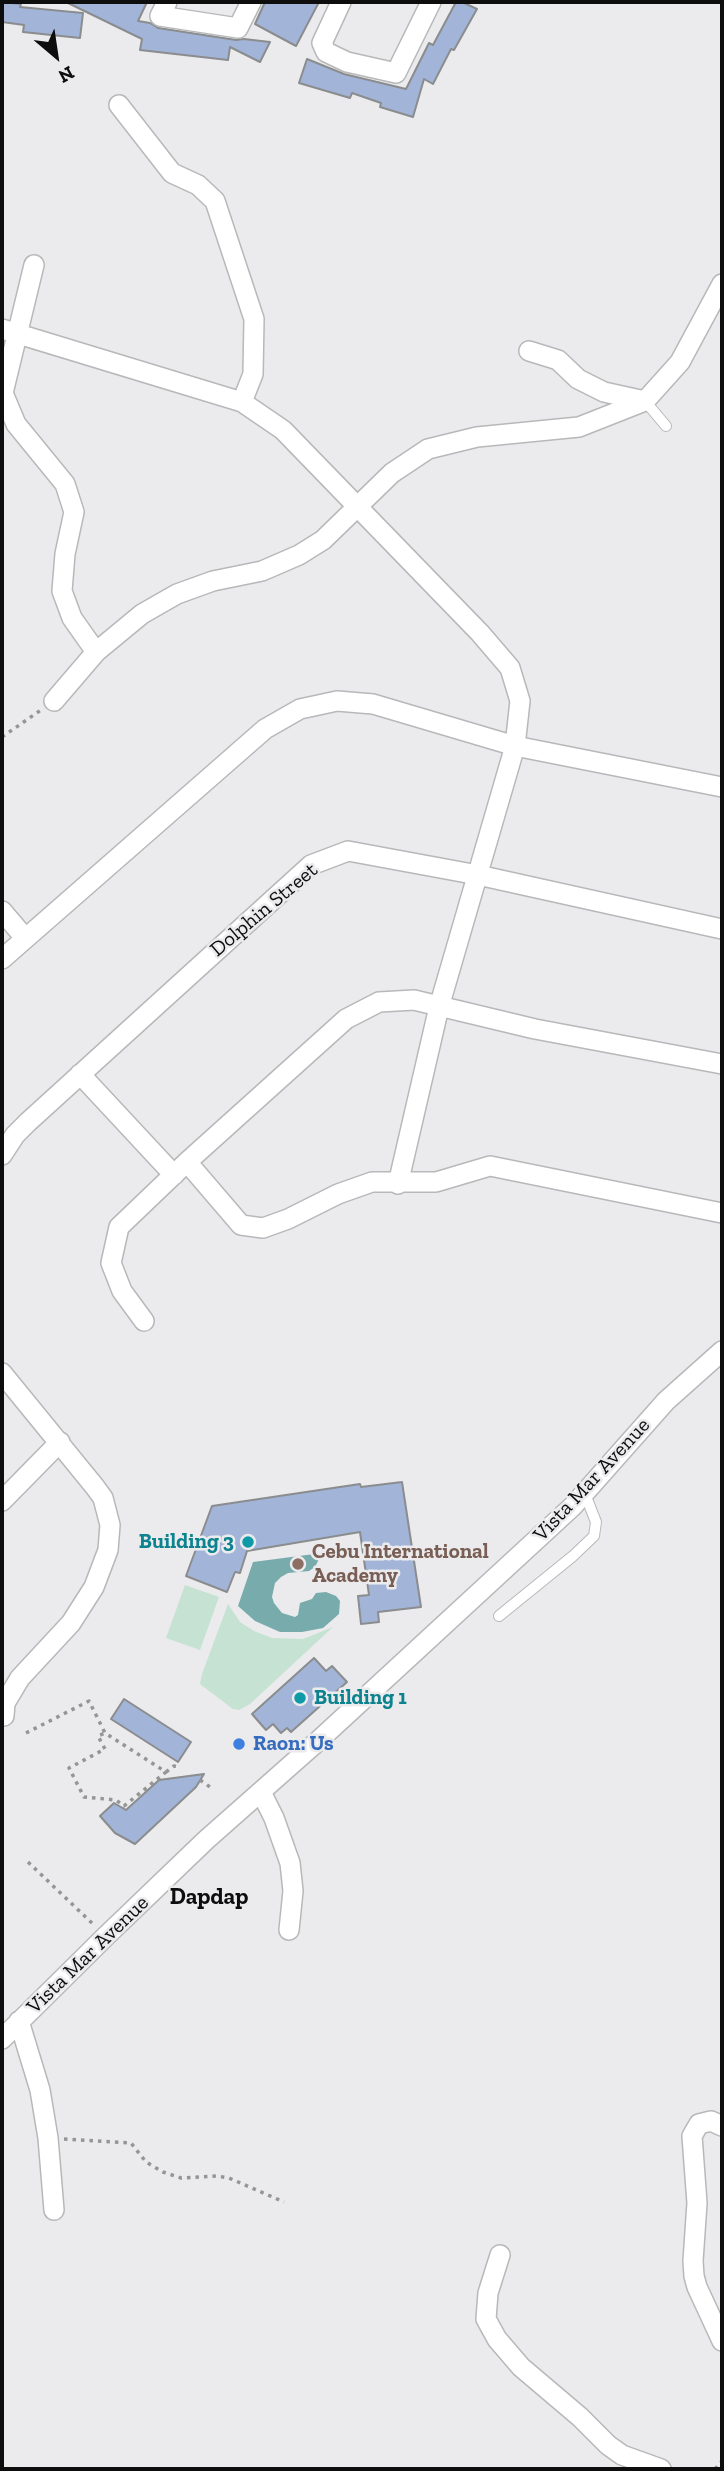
<!DOCTYPE html>
<html>
<head>
<meta charset="utf-8">
<style>
  body { margin:0 }
  #map { position:relative; width:724px; height:2471px; overflow:hidden; background:#ebebed; font-family:"Zilla Slab",serif }
  canvas { display:block }
  .frame { position:absolute; inset:0; border:4px solid #0d0d0e; pointer-events:none }
  .north { position:absolute; left:21px; top:21px; width:70px; height:70px; -webkit-text-stroke:5px #ebebed; paint-order:stroke; rotate:151deg; font-size:19px; font-weight:700; line-height:28px; text-align:center; color:#0d0d0e }
  .north::after { content:''; display:block; margin:auto; width:24px; height:32px; background:#0d0d0e; clip-path:polygon(50% 0,100% 100%,50% 72%,0 100%) }
</style>
</head>
<body>
<div id="map">
<canvas width="724" height="2471"></canvas>
<div class="frame"></div>
<div class="north">N</div>
</div>
<script>
const ctx = document.querySelector('canvas').getContext('2d');
ctx.lineJoin = 'round';
function fill(path, color) { ctx.fillStyle = color; ctx.fill(path, 'evenodd'); }
const toPath = rows => new Path2D(rows.map(r => 'M' + r).join(''));
function trace(path, color, width, dash) { ctx.strokeStyle = color; ctx.lineWidth = width; ctx.lineCap = dash ? 'butt' : 'round'; ctx.setLineDash(dash || []); ctx.stroke(path); }
function drawText(font, color, halo, rows, align = 'center') {
  ctx.font = font + ' "Zilla Slab",serif'; ctx.lineWidth = 5; ctx.setLineDash([]); ctx.textBaseline = 'middle'; ctx.strokeStyle = halo; ctx.fillStyle = color; for (const [text, x, y, turn = 0] of rows) {
    ctx.save(); ctx.translate(x, y); ctx.rotate((+turn || 0) * Math.PI / 180); ctx.textAlign = isNaN(turn) ? turn : align; if (halo) ctx.strokeText(text, 0, 0); ctx.fillText(text, 0, 0); ctx.restore();
  }
}
fill(toPath([
  [185,1585,219,1597,200,1650,166,1638],
  [228,1604,240,1622,254,1631,272,1638,303,1639,333,1627,250,1704,239,1710,233,1709,200,1684,202,1674]
]), '#c5e2d2');
fill(toPath([
  [322,1553,315,1567,309,1571,288,1573,281,1577,275,1583,272,1597,274,1603,282,1613,295,1617,298,1615,300,1603,312,1599,316,1593,326,1592,336,1596,340,1601,339,1614,323,1628,302,1632,280,1632,255,1621,238,1606,253,1562]
]), '#78abab');
const building = toPath([
  [2,2,21,4,20,7,83,13,80,38,23,32,24,25,2,22,2,2],
  [66,2,147,2,138,21,150,23,158,28,236,40,244,39,270,42,260,62,230,47,228,60,140,50,142,39,66,2],
  [265,2,319,2,296,46,255,24,265,2],
  [456,2,462,2,477,9,454,50,451,49,433,84,424,79,413,117,380,107,381,103,352,93,350,98,299,83,307,59,344,74,406,89,429,43,433,45,456,2],
  [402,1482,421,1607,378,1612,379,1622,361,1624,358,1596,369,1595,360,1532,247,1551,240,1573,235,1572,227,1592,186,1576,212,1506,360,1484,361,1487,402,1482],
  [314,1658,326,1671,332,1666,347,1682,291,1732,287,1728,281,1733,273,1724,266,1730,252,1714,314,1658],
  [124,1699,191,1742,178,1762,111,1719,124,1699],
  [204,1774,196,1787,135,1844,115,1833,100,1816,114,1803,126,1810,159,1780,204,1774]
]);
fill(building, '#a2b5d8');
trace(building, '#8b8c8e', 2);
const lane = toPath([
  [645,401,666,426],
  [499,1616,573,1556,594,1536,596,1522,585,1494]
]);
const street = toPath([
  [167,2,160,16,238,28,251,2],
  [341,2,322,43,326,52,347,62,396,73,431,2],
  [119,105,172,173,198,185,215,201,254,319,253,374,242,402],
  [34,265,3,393,16,424,65,484,74,512,65,554,62,591,72,618,96,652],
  [2,329,242,402,283,430,480,633,510,668,520,701,515,746,439,1007,398,1184],
  [529,351,558,360,578,379,604,392,645,401],
  [54,701,96,652,142,614,177,594,213,581,262,571,299,555,323,540,392,473,428,449,477,437,579,427,645,401,680,362,722,284],
  [2,911,25,938],
  [2,959,265,729,300,709,337,701,373,704,515,746,722,787],
  [80,1074,174,1175],
  [2,1155,15,1135,28,1122,311,865,348,851,478,875,722,929],
  [187,1162,241,1225,263,1228,288,1219,338,1194,372,1182,436,1182,490,1166,722,1213],
  [144,1321,122,1291,111,1263,119,1227,187,1162,346,1019,379,1002,414,1000,535,1029,722,1064],
  [2,1373,95,1487,103,1498,110,1525,108,1550,94,1587,71,1623,20,1678,5,1703,4,1716],
  [2,1501,60,1442],
  [261,1792,274,1818,290,1863,293,1891,289,1930],
  [19,2021,40,2090,48,2138,54,2210],
  [2,2039,106,1936,206,1840,318,1741,573,1506,666,1401,722,1351],
  [722,2126,711,2121,699,2124,692,2136,697,2203,693,2261,694,2276,697,2287,722,2341],
  [500,2255,488,2293,486,2319,497,2339,521,2367,580,2417,608,2445,622,2455,661,2469]
]);
trace(lane, '#b7b8b9', 12);
trace(street, '#b7b8b9', 22);
trace(toPath([
  [2,737,41,710],
  [26,1733,89,1701,105,1733,166,1772,124,1806,116,1800,84,1797,69,1768,105,1749,98,1736,105,1733],
  [166,1772,174,1766,179,1767],
  [200,1780,210,1787],
  [28,1862,94,1925],
  [64,2139,131,2143,146,2162,163,2172,181,2178,217,2176,229,2178,284,2202],
  [715,2469,722,2461]
]), '#959596', 3.5, [3.5, 5]);
trace(lane, '#fff', 10);
trace(street, '#fff', 19);
for (const [x, y, r, color] of [
  [248,1542,7,"#0f9aa8"],
  [298,1564,7,"#8d6e63"],
  [300,1698,7,"#0f9aa8"],
  [239,1744,7,"#3f7fe0"]
]) { const dot = new Path2D(); dot.arc(x, y, r, 0, 2 * Math.PI); ctx.fillStyle = color; ctx.fill(dot); trace(dot, '#ebebed', 2.5); }
drawText('21px', '#0d0d0e', '#ebebed', [
  ["Dolphin Street",264,910,-40],
  ["Vista Mar Avenue",592,1480,-47],
  ["Vista Mar Avenue",88,1955,-44]
]);
drawText('bold 21px', '#0d838f', '#ebebed', [
  ["Building 3",234,1542],
  ["Building 1",314,1698,"left"]
], 'right');
drawText('bold 21px', '#785e54', '#ebebed', [
  ["Cebu International",312,1552],
  ["Academy",312,1576]
], 'left');
drawText('bold 21px', '#366cbe', '#ebebed', [
  ["Raon: Us",253,1744]
], 'left');
drawText('bold 23px', '#0d0d0e', '#ebebed', [
  ["Dapdap",209,1897]
]);
</script>
</body>
</html>
